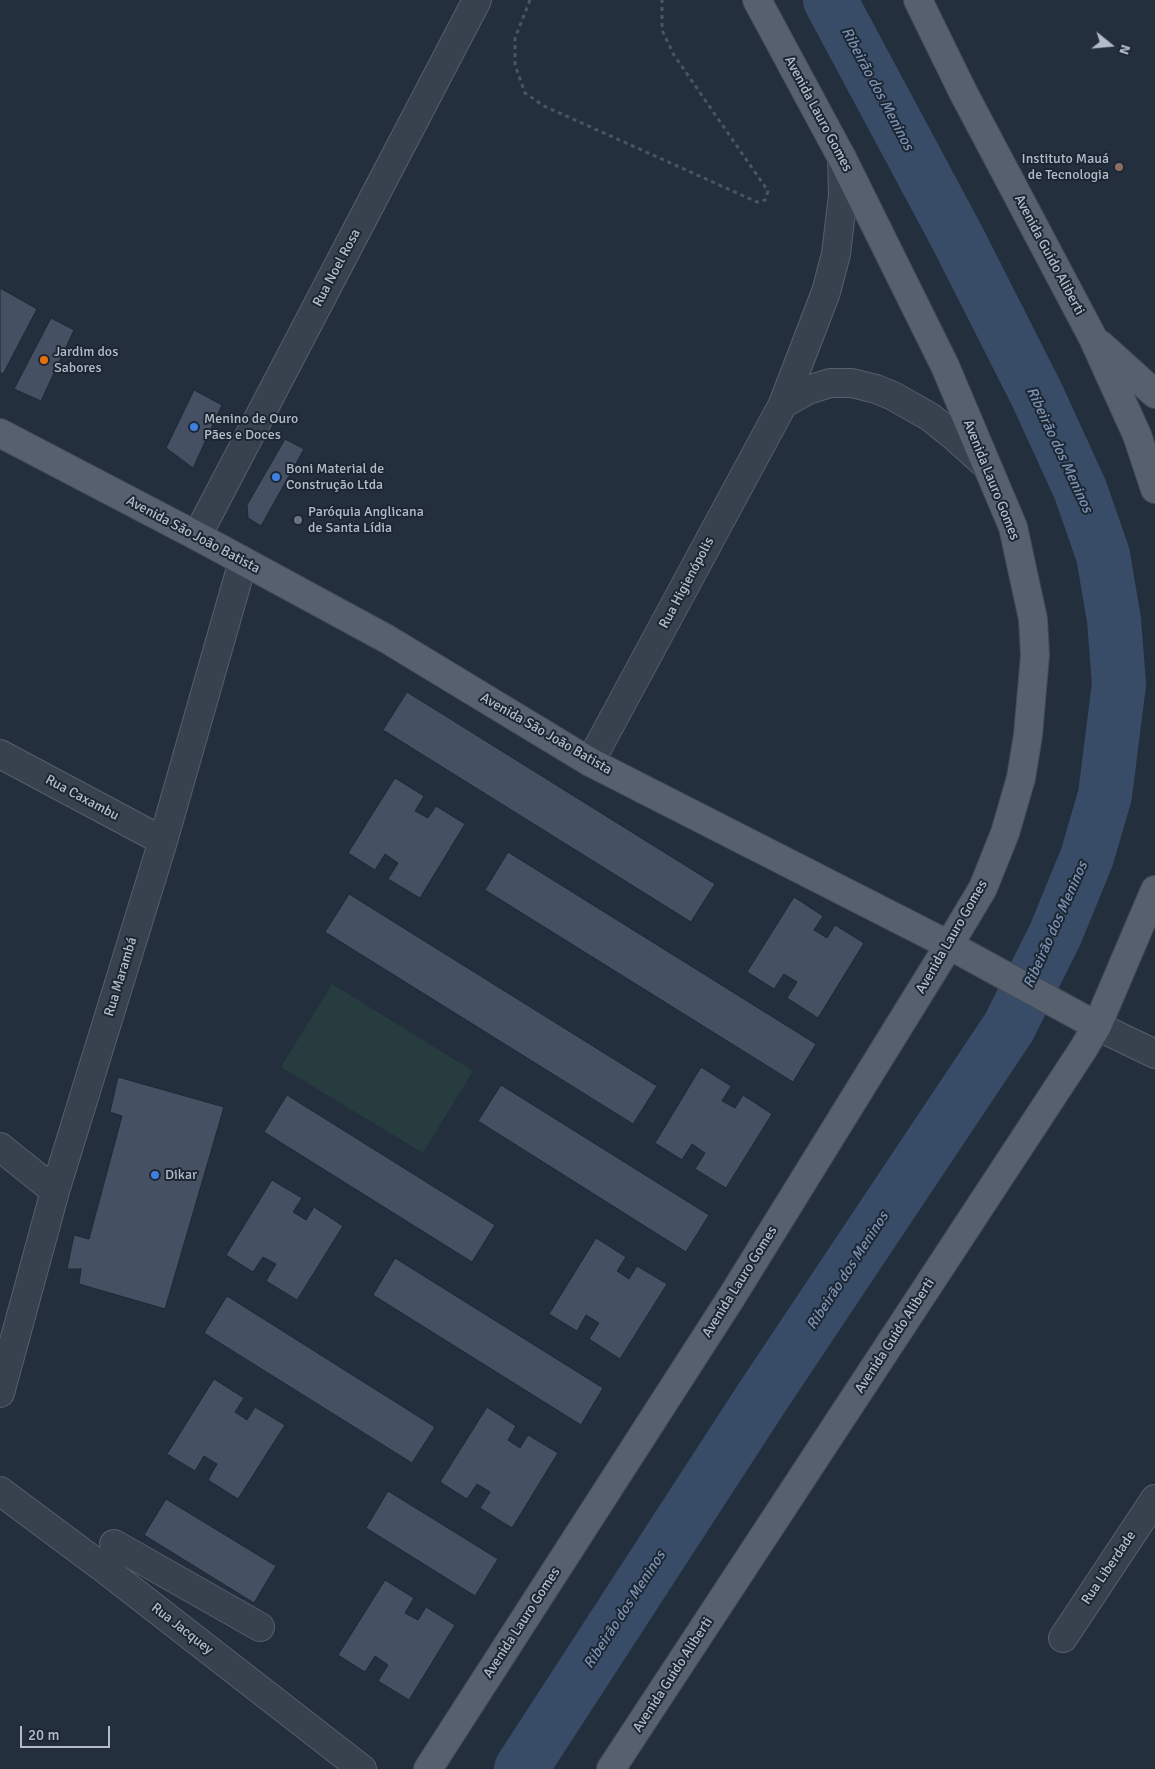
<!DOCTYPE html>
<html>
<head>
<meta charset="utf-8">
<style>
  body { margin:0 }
  #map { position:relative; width:1155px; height:1769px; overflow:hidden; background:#242f3e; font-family:Signika,sans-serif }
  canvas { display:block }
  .north { position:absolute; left:1085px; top:20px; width:50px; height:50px; -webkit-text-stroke:4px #1d2633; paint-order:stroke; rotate:107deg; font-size:14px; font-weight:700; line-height:20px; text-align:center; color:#b4bcc9 }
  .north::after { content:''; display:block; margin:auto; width:18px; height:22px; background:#b4bcc9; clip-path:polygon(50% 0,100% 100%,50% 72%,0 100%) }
  .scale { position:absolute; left:20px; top:1726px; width:90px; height:22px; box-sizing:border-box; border:2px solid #b4bcc9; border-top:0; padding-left:6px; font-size:15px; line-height:18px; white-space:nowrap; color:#b4bcc9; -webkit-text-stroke:4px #1d2633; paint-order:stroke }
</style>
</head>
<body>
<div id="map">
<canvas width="1155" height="1769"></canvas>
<div class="north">N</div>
<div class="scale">20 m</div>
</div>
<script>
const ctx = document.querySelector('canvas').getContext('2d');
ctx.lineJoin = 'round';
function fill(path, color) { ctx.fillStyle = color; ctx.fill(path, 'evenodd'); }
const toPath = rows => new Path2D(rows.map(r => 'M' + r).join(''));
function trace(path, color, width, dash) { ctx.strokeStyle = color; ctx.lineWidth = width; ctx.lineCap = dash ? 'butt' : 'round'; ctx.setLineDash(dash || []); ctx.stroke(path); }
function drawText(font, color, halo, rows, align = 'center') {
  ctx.font = font + ' Signika,sans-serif'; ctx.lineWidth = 4; ctx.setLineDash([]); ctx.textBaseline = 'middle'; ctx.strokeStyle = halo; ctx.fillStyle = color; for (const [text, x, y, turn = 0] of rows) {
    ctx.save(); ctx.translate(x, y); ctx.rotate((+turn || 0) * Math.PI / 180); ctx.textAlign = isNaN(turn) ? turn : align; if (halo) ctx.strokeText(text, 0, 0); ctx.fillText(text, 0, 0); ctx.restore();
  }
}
fill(toPath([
  [332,984,473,1071,423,1153,281,1067]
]), '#263c3f');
trace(toPath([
  [521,1769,761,1399,1009,1027,1055,935,1087,857,1105,795,1119,684,1114,620,1103,555,1080,489,1037,395,957,237,830,0]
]), '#394c67', 54);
const building = toPath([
  [0,288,37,309,3,374,0,372,0,288],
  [51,318,74,330,41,401,14,389,51,318],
  [194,390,222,405,193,468,166,448,194,390],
  [285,439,304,449,261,526,248,518,247,505,285,439],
  [407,692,715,884,691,922,383,730,407,692],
  [395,778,424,796,415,811,428,818,436,806,465,824,420,898,388,879,398,863,385,854,375,870,348,853,395,778],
  [508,852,816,1044,793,1082,485,890,508,852],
  [349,894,657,1086,633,1124,325,932,349,894],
  [794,897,823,916,814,930,827,938,835,925,864,943,818,1018,787,998,797,982,784,974,774,989,747,972,794,897],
  [701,1067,731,1086,722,1101,735,1108,743,1095,772,1114,726,1188,695,1169,705,1153,692,1144,682,1160,655,1143,701,1067],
  [118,1077,224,1107,165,1309,79,1284,81,1269,67,1269,74,1235,89,1239,122,1116,110,1112,118,1077],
  [501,1085,709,1215,686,1252,478,1121,501,1085],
  [287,1095,495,1225,472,1262,264,1132,287,1095],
  [272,1180,302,1198,293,1212,306,1220,314,1207,343,1226,297,1300,266,1281,276,1264,263,1257,253,1272,226,1255,272,1180],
  [596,1238,626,1257,617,1271,629,1279,637,1266,667,1284,620,1359,589,1339,599,1323,586,1315,577,1331,549,1314,596,1238],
  [395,1258,603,1388,581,1425,373,1295,395,1258],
  [227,1296,435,1427,412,1463,204,1333,227,1296],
  [214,1379,244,1398,235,1412,247,1420,255,1407,285,1425,238,1499,208,1480,217,1464,204,1456,195,1471,167,1454,214,1379],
  [487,1407,516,1426,508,1440,520,1448,528,1435,558,1453,512,1528,480,1508,490,1492,477,1484,467,1499,440,1482,487,1407],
  [388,1491,498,1559,475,1596,366,1528,388,1491],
  [166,1499,276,1566,254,1603,144,1535,166,1499],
  [385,1580,414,1598,405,1613,418,1620,426,1607,455,1625,409,1700,378,1681,388,1665,375,1656,365,1672,338,1655,385,1580]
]);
fill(building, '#455162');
trace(building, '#1f2835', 1);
const minor = toPath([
  [783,404,808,390,830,383,852,383,876,389,893,396,930,417,955,437,985,464],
  [197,536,477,0],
  [0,754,163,841],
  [590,762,783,404,826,292,836,254,843,195,842,158],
  [1097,1026,1155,1054],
  [0,1147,55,1191],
  [0,1393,55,1191,163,841,243,561],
  [0,1491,106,1570,362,1769],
  [114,1544,260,1627],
  [1063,1638,1155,1499]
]);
const major = toPath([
  [918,0,963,92,1093,338,1137,435,1155,489],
  [1101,345,1155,394],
  [0,433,197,536,387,639,590,762,949,945,1097,1026],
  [428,1769,731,1298,949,945,983,888,1005,833,1021,778,1028,735,1035,655,1033,619,1013,527,945,366,842,158,757,0],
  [611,1769,1082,1051,1097,1026,1155,890]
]);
trace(minor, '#565f6c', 30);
trace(major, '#414a57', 30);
trace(toPath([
  [530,0,515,38,515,65,525,93,544,106,757,202,765,200,768,191,674,55,662,30,662,0]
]), '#44595c', 3, [4, 4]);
trace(minor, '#38414e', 28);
trace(major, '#56606e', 28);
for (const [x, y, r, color] of [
  [1119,167,5,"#8d6e63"],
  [44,360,5,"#e8710a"],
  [194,427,5,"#3f7fe0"],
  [276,477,5,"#3f7fe0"],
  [298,520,5,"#6b7280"],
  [155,1175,5,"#3f7fe0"]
]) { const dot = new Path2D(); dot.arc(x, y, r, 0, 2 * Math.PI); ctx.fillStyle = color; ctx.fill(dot); trace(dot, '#1d2633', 2); }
drawText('14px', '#b4bcc9', '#1d2633', [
  ["Avenida Lauro Gomes",818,114,62],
  ["Avenida Guido Aliberti",1049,255,62],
  ["Rua Noel Rosa",337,268,-62],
  ["Avenida Lauro Gomes",991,480,68],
  ["Avenida São João Batista",193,535,28],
  ["Rua Higienópolis",687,583,-62],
  ["Avenida São João Batista",546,734,30],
  ["Rua Caxambu",82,798,28],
  ["Avenida Lauro Gomes",952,937,-60],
  ["Rua Marambá",121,977,-73],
  ["Avenida Lauro Gomes",740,1282,-58],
  ["Avenida Guido Aliberti",895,1336,-57],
  ["Rua Liberdade",1109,1568,-56],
  ["Avenida Lauro Gomes",522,1623,-57],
  ["Rua Jacquey",182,1629,38],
  ["Avenida Guido Aliberti",673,1675,-57]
]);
drawText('14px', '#b4bcc9', '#1d2633', [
  ["Instituto Mauá",1109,159,"right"],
  ["de Tecnologia",1109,175,"right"],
  ["Jardim dos",54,352],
  ["Sabores",54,368],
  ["Menino de Ouro",204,419],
  ["Pães e Doces",204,435],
  ["Boni Material de",286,469],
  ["Construção Ltda",286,485],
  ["Paróquia Anglicana",308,512],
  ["de Santa Lídia",308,528],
  ["Dikar",165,1175]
], 'left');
drawText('italic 15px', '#7c92b1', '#1d2633', [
  ["Ribeirão dos Meninos",877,89,62],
  ["Ribeirão dos Meninos",1059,450,65],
  ["Ribeirão dos Meninos",1056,925,-66],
  ["Ribeirão dos Meninos",848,1271,-57],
  ["Ribeirão dos Meninos",625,1610,-57]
]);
</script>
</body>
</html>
